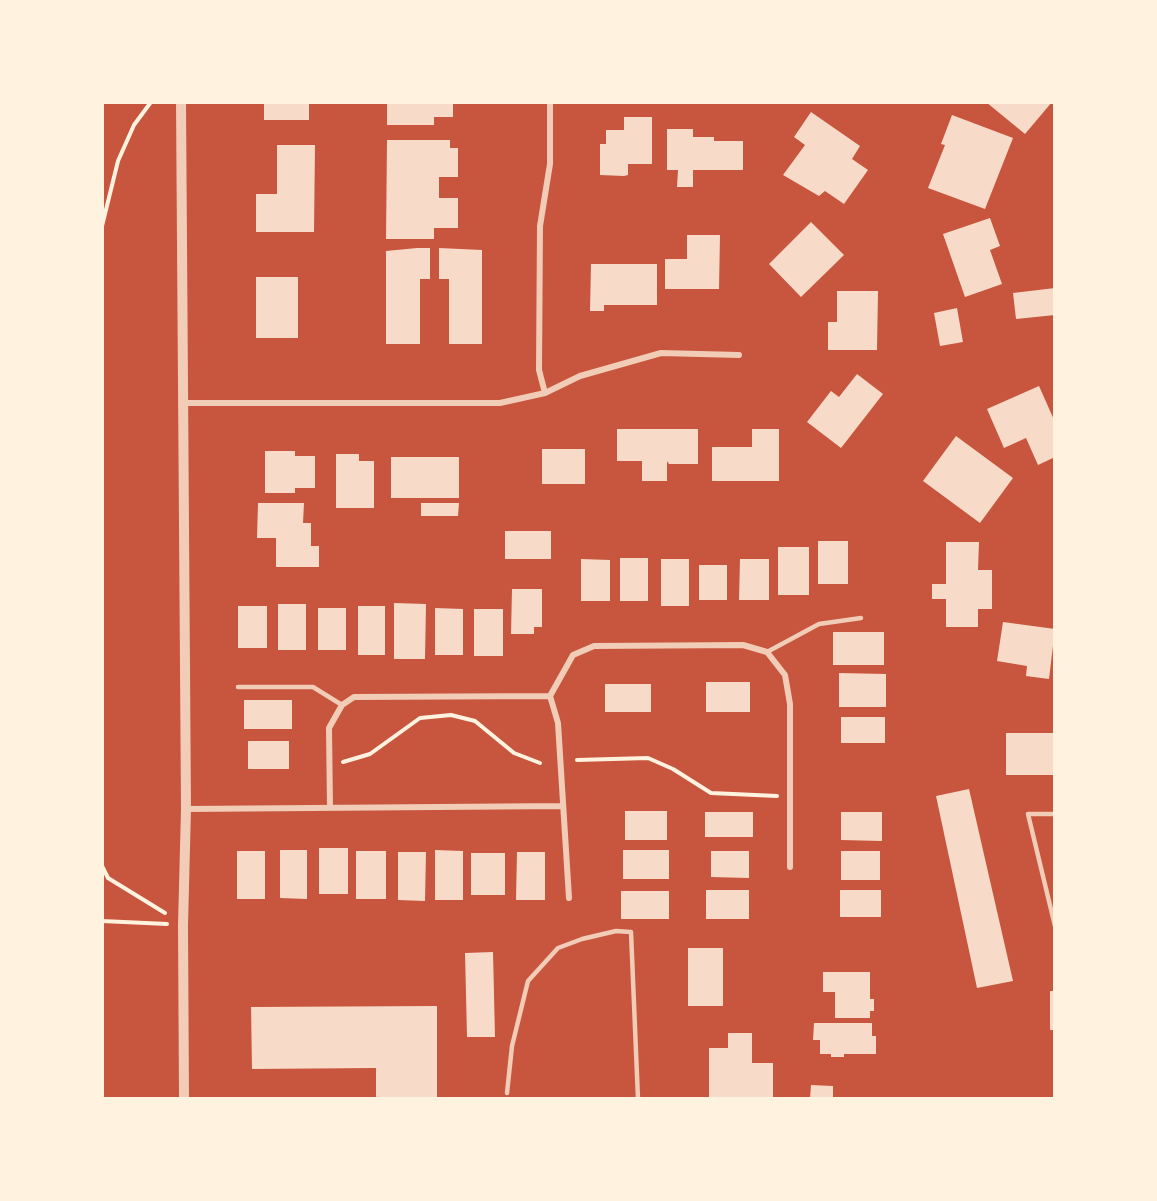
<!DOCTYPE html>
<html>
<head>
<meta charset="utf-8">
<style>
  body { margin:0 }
  #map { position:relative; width:1157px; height:1201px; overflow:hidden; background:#c8553d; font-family:Barlow,sans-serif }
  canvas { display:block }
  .frame { position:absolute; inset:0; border:104px solid #fff3e0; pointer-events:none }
</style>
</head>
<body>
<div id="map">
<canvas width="1157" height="1201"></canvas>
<div class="frame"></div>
</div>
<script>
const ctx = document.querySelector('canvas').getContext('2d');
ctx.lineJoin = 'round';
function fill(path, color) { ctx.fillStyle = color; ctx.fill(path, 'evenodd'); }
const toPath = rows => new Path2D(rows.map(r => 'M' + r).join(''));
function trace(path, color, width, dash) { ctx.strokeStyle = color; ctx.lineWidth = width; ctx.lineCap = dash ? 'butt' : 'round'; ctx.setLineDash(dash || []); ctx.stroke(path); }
fill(toPath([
  [264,102,309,102,309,120,264,120],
  [387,102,453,102,453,117,434,117,434,125,387,125],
  [986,102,1052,102,1025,134],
  [811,112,860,146,852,159,868,170,844,204,825,191,819,196,783,175,805,145,794,137],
  [952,115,1013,138,985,209,928,188,945,145,941,144],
  [624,117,652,117,652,164,628,164,628,175,624,176,600,175,600,144,606,144,606,130,624,130],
  [667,129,693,129,693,137,714,137,714,141,743,141,743,170,693,170,693,187,677,187,678,170,667,170],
  [387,140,450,140,450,148,458,148,458,177,439,177,439,198,458,198,458,228,434,228,434,239,386,239],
  [277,145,315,145,314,232,256,232,256,194,277,194],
  [990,218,1000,246,990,250,1002,284,965,297,943,234],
  [811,222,844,255,801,297,769,264],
  [687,235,720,235,719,289,665,289,665,259,687,259],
  [417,248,430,248,430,279,420,279,420,344,386,344,386,251],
  [439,248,482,250,482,344,449,344,449,279,439,279],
  [591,264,657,264,657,305,604,305,604,311,590,311],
  [256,277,298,277,298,338,256,338],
  [1055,288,1055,315,1016,319,1013,293],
  [837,291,878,291,877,350,828,350,828,322,837,322],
  [957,308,963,342,940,346,934,313],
  [857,374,883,394,841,448,807,422,831,391,839,397],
  [1039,386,1055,422,1055,457,1038,465,1026,438,1004,448,987,409],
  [617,429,698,429,698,464,669,464,667,461,667,481,642,481,642,461,617,461],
  [752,429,779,429,779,481,712,481,712,447,752,447],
  [956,436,1013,478,980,523,923,481],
  [542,449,585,449,585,484,542,484],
  [265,451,295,451,295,456,315,456,315,488,295,488,295,493,265,493],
  [336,454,359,454,359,461,374,461,374,508,336,508],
  [391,457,459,457,459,498,391,498],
  [258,503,304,503,303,523,311,523,311,546,319,546,319,567,276,567,276,538,257,538],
  [421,503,459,503,458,516,421,516],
  [505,531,551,531,551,559,505,559],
  [818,541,848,541,848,584,818,584],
  [946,542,979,542,978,570,992,570,992,609,978,609,978,627,946,627,946,599,932,599,932,584,946,584],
  [778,547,809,547,809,595,778,595],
  [620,558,648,558,648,601,620,601],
  [581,559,610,560,610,601,581,601],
  [661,559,689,559,689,606,661,606],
  [740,559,769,559,769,600,739,600],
  [699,565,727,565,727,600,699,600],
  [512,589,542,589,542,627,534,627,534,634,511,634],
  [394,603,426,604,425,659,394,659],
  [278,604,306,604,306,650,278,650],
  [238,606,267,606,267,648,238,648],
  [358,606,385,606,385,655,358,655],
  [318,608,346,608,346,650,318,650],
  [435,608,463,609,463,655,435,655],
  [474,609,503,609,503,656,474,656],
  [1003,622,1055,629,1049,679,1026,676,1027,666,997,661],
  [833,632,884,632,884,665,833,665],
  [839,673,886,674,886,707,839,707],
  [706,682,750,682,750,712,706,712],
  [605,684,651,684,651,712,605,712],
  [244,700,292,700,292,729,244,729],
  [841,717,885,717,885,743,841,743],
  [1006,733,1055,733,1055,775,1006,775],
  [248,741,289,741,289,769,248,769],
  [969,789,1013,981,977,988,936,796],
  [625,811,667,811,667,840,625,840],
  [705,812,753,812,753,837,705,837],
  [841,812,882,812,882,841,841,840],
  [319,848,348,848,348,894,319,894],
  [280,850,307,850,307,899,280,898],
  [435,850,463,851,463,900,435,900],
  [623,850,669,850,669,879,623,879],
  [237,851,265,851,265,899,237,899],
  [356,851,386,851,386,899,356,899],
  [711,851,749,851,749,878,711,877],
  [841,851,880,851,880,880,841,880],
  [398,852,426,852,425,901,398,900],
  [517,852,545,852,545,900,516,900],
  [471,853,505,853,505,895,471,895],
  [706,890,749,890,749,919,706,919],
  [840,890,881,890,881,917,840,917],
  [621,891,669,891,669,919,621,919],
  [688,948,723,948,723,1006,688,1006],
  [493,952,495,1037,467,1037,465,953],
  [823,972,870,972,870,999,874,999,874,1011,870,1011,870,1018,835,1018,835,992,823,992],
  [1050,991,1055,991,1055,1030,1050,1030],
  [437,1006,437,1099,376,1099,376,1068,252,1069,251,1007],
  [814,1023,872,1023,872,1036,876,1036,876,1054,844,1054,844,1057,831,1057,831,1054,820,1054,820,1040,813,1040],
  [728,1033,752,1033,752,1063,773,1063,773,1099,709,1099,709,1048,728,1048],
  [811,1085,833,1086,833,1099,810,1099]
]), '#f7dbc8');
trace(toPath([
  [102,226,118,161,134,125,151,102],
  [577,760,648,758,673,769,711,793,777,796],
  [343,762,370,754,420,718,451,715,475,721,514,753,540,763],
  [102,866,108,878,165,913],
  [102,921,167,924]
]), '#fff3e0', 4);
trace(toPath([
  [767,652,819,624,861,618],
  [238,687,313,687,342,705],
  [1055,814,1028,814,1055,926],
  [507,1093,512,1046,528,981,558,948,582,939,616,931,631,932,638,1099]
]), '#f1ccb7', 4.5);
trace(toPath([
  [545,393,539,370,540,226,550,164,550,102],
  [183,403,500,403,545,393,580,376,661,353,739,355],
  [550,696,573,655,594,646,743,645,767,652,785,675,790,704,790,867],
  [550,696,558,723,569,898],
  [330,808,329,728,342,705,354,697,550,696],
  [186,809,563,806]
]), '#f1ccb7', 6);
trace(toPath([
  [181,102,186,809,183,925,184,1099]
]), '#f1ccb7', 10);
</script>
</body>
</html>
